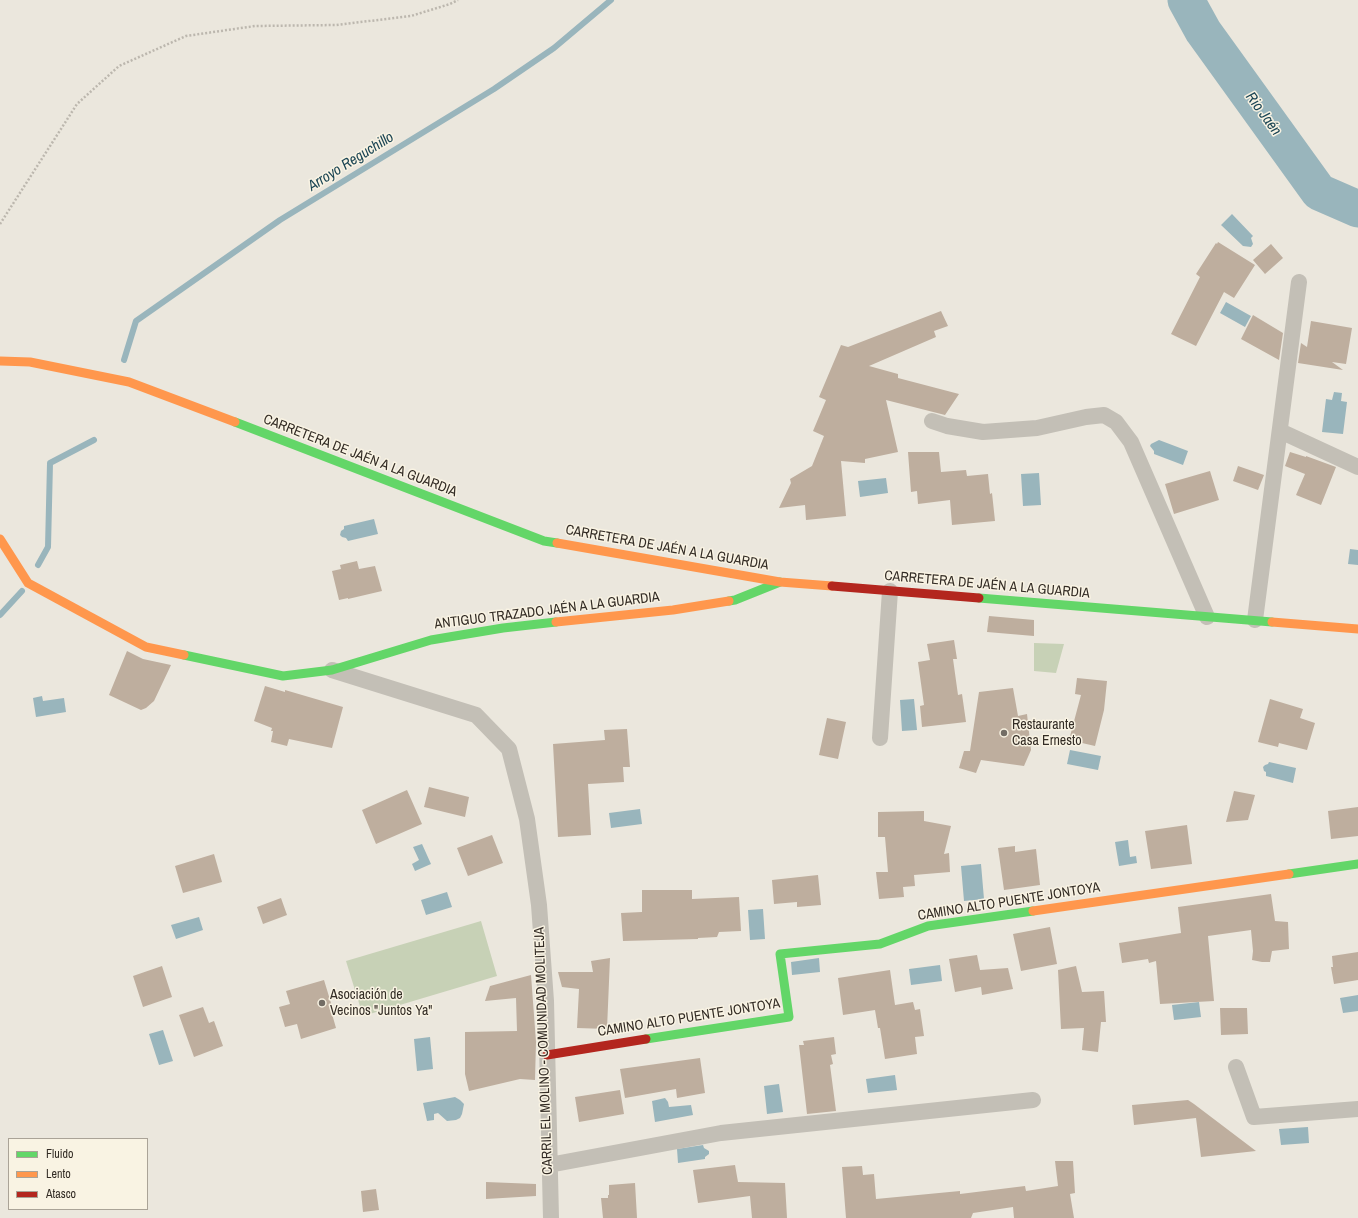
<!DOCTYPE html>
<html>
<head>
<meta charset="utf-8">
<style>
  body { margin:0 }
  #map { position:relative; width:1358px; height:1218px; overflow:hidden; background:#ebe7dd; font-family:"Archivo Narrow",sans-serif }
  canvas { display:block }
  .legend { position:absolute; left:8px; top:1138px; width:140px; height:72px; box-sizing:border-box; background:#f9f3e3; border:1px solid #aaa397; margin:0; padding:5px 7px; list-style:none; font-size:12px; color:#332c25 }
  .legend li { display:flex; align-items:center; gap:8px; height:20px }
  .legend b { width:20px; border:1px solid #aaa397 }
</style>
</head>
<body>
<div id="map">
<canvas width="1358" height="1218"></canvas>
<ul class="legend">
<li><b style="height:5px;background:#63d668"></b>Fluido</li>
<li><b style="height:5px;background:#ff974d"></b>Lento</li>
<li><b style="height:5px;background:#b3261e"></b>Atasco</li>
</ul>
</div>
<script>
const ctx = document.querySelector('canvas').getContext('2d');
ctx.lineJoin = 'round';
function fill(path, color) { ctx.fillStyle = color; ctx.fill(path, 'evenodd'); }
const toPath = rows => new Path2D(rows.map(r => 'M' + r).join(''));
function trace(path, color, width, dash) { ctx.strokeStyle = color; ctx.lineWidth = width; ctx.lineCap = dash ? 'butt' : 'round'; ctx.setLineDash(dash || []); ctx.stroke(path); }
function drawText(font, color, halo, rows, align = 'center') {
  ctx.font = font + ' "Archivo Narrow",sans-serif'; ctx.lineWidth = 3; ctx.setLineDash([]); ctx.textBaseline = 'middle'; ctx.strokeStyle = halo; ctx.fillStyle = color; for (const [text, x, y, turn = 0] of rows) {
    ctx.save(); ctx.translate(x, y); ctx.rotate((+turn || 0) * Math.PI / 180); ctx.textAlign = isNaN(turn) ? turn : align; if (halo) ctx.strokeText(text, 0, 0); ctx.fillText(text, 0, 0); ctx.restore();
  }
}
fill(toPath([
  [1034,643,1064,644,1056,673,1034,671],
  [481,921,497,976,363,1016,346,961]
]), '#c7d1b6');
fill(toPath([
  [1232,214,1253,236,1251,238,1253,244,1251,247,1243,246,1221,225],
  [1226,302,1251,316,1245,327,1220,313],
  [1334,392,1342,393,1341,401,1347,402,1343,434,1322,432,1326,399,1332,400],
  [1159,440,1188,451,1183,465,1154,454,1154,451,1150,446,1151,444],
  [1039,473,1041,505,1023,506,1021,474],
  [886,478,888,493,860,497,858,481],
  [374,519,378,534,348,541,346,538,342,537,340,535,341,531,344,529,344,526],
  [1350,549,1358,550,1358,565,1348,564],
  [42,696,43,701,64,698,66,712,36,717,33,698],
  [914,699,917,730,902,731,900,700],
  [1070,750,1101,756,1098,770,1067,764],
  [1269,762,1296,768,1293,783,1266,776,1266,772,1264,771,1263,767,1265,765,1268,764],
  [640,809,642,824,611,828,609,813],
  [1128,840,1130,857,1136,856,1137,863,1119,866,1115,842],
  [422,844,431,864,415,871,412,864,419,860,413,847],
  [981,864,984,899,964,901,961,866],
  [447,892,452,907,426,915,421,900],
  [763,909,765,939,750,940,748,910],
  [199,917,203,930,176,939,171,925],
  [819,958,820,972,792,975,791,962],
  [940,965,942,981,911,985,909,969],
  [1358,995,1358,1011,1343,1013,1340,998],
  [1199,1002,1201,1017,1174,1020,1172,1005],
  [163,1030,173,1061,159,1065,149,1034],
  [430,1037,433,1069,417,1071,414,1039],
  [895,1075,897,1090,868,1093,866,1079],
  [779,1084,783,1112,767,1114,764,1086],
  [455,1097,460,1100,464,1104,462,1114,460,1118,456,1120,447,1121,438,1113,434,1114,434,1120,427,1121,423,1103],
  [665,1098,668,1102,669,1107,691,1105,693,1115,655,1122,652,1101],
  [1308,1127,1309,1143,1281,1145,1279,1129],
  [703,1145,704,1148,709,1151,709,1154,705,1157,705,1159,678,1163,677,1149]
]), '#99b5bc');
trace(toPath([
  [124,360,136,321,280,220,494,89,554,48,611,0],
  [38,565,48,547,50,463,94,440],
  [0,615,22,591]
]), '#99b5bc', 6);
trace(toPath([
  [1186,0,1203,31,1319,192,1358,209]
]), '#99b5bc', 37);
fill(toPath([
  [1218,242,1255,265,1234,298,1224,292,1196,346,1171,334,1200,277,1196,274,1216,243,1217,244],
  [1271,244,1283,258,1265,274,1253,260],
  [941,311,948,326,934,331,936,337,869,366,898,374,898,378,959,394,945,415,886,400,898,452,865,459,865,463,841,461,846,516,806,520,805,505,779,508,791,483,790,479,812,466,824,436,813,431,826,400,819,397,841,345,848,347],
  [1253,315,1283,333,1279,360,1241,339],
  [1311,321,1352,328,1346,364,1332,362,1343,370,1298,363,1301,343,1307,347],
  [908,452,939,452,941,472,966,470,967,476,988,474,990,494,992,493,995,521,952,525,950,500,918,504,917,491,911,492],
  [1290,452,1306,457,1306,456,1336,467,1321,505,1296,495,1305,474,1285,466],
  [1238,466,1264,475,1258,490,1233,481],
  [1210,471,1219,500,1174,514,1165,484],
  [357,561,359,569,375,566,382,591,348,599,348,598,339,600,332,571,341,569,340,565],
  [989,616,1034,620,1034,636,987,632],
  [954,640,957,659,953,659,958,695,962,694,966,722,922,727,920,706,924,705,918,662,930,660,927,644],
  [127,651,143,659,171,665,154,701,146,708,141,710,109,695],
  [1077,678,1107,681,1104,710,1095,746,1069,740,1081,695,1075,694],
  [265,686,285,692,285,690,343,707,332,748,289,739,287,746,271,742,273,731,271,731,272,728,254,721],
  [1013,688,1018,716,1027,714,1031,750,1024,766,981,760,976,773,959,768,964,751,970,751,979,692],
  [1270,699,1303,709,1300,718,1315,723,1307,750,1279,743,1278,747,1258,742],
  [827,718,846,722,838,759,819,755],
  [627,729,630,767,623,767,624,782,588,784,591,835,558,837,553,744,605,740,604,730],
  [429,787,469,797,465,817,424,807],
  [407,790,422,824,376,844,362,810],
  [1234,791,1255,795,1248,820,1226,822],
  [1358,807,1358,836,1331,839,1328,811],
  [924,811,924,821,951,826,944,854,949,853,950,872,914,875,915,886,903,887,904,897,879,899,876,872,888,872,885,837,878,837,878,812],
  [1187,825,1192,864,1151,869,1145,831],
  [492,835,503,863,468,876,457,848],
  [1015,846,1015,852,1036,849,1040,885,1004,890,998,848],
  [214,854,222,882,183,893,175,866],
  [818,875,821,905,797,907,797,902,774,904,772,880],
  [642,890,692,890,692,899,739,897,741,931,719,932,717,937,698,938,698,939,623,941,621,913,642,912],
  [1271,894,1275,921,1288,922,1289,949,1272,951,1270,962,1262,962,1252,960,1253,951,1251,930,1208,936,1214,1001,1160,1004,1156,961,1149,963,1148,959,1122,963,1119,943,1181,933,1178,907],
  [281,898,287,915,263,924,257,907],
  [1050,927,1057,964,1021,971,1013,934],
  [1358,952,1358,980,1334,984,1331,967,1333,967,1332,956],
  [977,955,980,970,1008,968,1013,989,982,995,981,987,955,992,949,959],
  [610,958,607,1029,577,1028,579,989,562,987,558,972,593,972,591,961],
  [162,966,172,997,143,1007,133,976],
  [1076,966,1082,992,1104,991,1106,1022,1101,1022,1098,1052,1082,1050,1084,1028,1061,1029,1058,970],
  [890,970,895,1005,913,1002,915,1010,920,1009,924,1036,915,1037,917,1054,885,1059,880,1028,878,1028,875,1010,843,1015,838,978],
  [531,975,536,1042,535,1080,520,1079,469,1091,465,1074,465,1032,517,1031,516,998,485,1001,490,986],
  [324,980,334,1013,332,1014,336,1028,301,1039,297,1024,285,1027,279,1007,290,1004,286,991],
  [203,1007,209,1023,214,1021,223,1046,194,1057,179,1015],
  [1220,1008,1247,1008,1248,1034,1221,1035],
  [834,1037,836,1054,831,1055,833,1064,830,1065,836,1111,807,1114,799,1045,804,1045,803,1041],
  [700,1058,705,1093,677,1098,676,1089,625,1098,620,1069],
  [620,1090,624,1114,579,1122,575,1097],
  [1188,1100,1194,1104,1256,1151,1201,1157,1196,1118,1134,1125,1132,1105],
  [1055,1161,1073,1161,1075,1193,1070,1194,1074,1218,1014,1218,1013,1207,973,1213,971,1218,846,1218,842,1167,862,1166,863,1175,874,1174,876,1199,960,1191,960,1194,1025,1186,1026,1191,1058,1186],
  [735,1165,738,1182,785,1183,787,1218,752,1218,750,1196,698,1203,693,1170],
  [486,1182,536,1184,536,1196,486,1199],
  [635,1183,637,1218,603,1218,601,1198,608,1198,608,1195,609,1195,609,1185],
  [376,1189,379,1210,363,1212,361,1191]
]), '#beae9e');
trace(toPath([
  [0,224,77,104,119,66,186,36,255,26,336,25,411,16,450,4,458,0]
]), '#bcb7ae', 2.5, [2, 2]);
trace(toPath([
  [932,421,947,426,983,432,1037,428,1086,417,1104,415,1116,422,1131,442,1207,617],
  [1280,431,1358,467],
  [1255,620,1299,282],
  [332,670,476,715,509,749,527,819,539,905,546,1001,551,1218],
  [880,738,890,591],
  [1236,1067,1254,1117,1358,1109],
  [549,1165,721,1133,1033,1100]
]), '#c3bfb6', 16);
trace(toPath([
  [235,422,544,541,557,543],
  [979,598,1272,622],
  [729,601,735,600,780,582],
  [184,655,283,676,332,670,431,640,503,628,556,622],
  [1289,874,1358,864],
  [646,1039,789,1017,780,954,880,944,928,926,1033,911]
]), '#63d668', 9);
trace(toPath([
  [0,361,30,362,129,382,235,422],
  [0,539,28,583,146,647,184,655],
  [557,543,780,582,832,586],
  [556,622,673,610,729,601],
  [1272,622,1358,629],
  [1033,911,1289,874]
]), '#ff974d', 9);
trace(toPath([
  [832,586,979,598],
  [547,1055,646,1039]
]), '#b3261e', 9);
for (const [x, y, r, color] of [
  [1004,733,4,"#736d65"],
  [322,1003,4,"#736d65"]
]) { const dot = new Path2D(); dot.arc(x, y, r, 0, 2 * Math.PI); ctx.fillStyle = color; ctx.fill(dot); trace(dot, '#f9f3e3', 1.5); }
drawText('14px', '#332c25', '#f9f3e3', [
  ["CARRETERA DE JAÉN A LA GUARDIA",360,456,21],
  ["CARRETERA DE JAÉN A LA GUARDIA",667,548,10],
  ["CARRETERA DE JAÉN A LA GUARDIA",987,585,5],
  ["ANTIGUO TRAZADO JAÉN A LA GUARDIA",547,611,-7],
  ["CAMINO ALTO PUENTE JONTOYA",1009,902,-9],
  ["CAMINO ALTO PUENTE JONTOYA",689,1018,-9],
  ["CARRIL EL MOLINO - COMUNIDAD MOLITEJA",544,1051,-92]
]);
drawText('14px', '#332c25', '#f9f3e3', [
  ["Restaurante",1012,725],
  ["Casa Ernesto",1012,741],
  ["Asociación de",330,995],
  ["Vecinos \"Juntos Ya\"",330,1011]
], 'left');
drawText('italic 15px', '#1b4554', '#f9f3e3', [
  ["Rio Jaén",1263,114,54],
  ["Arroyo Reguchillo",351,162,-32]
]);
</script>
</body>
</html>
